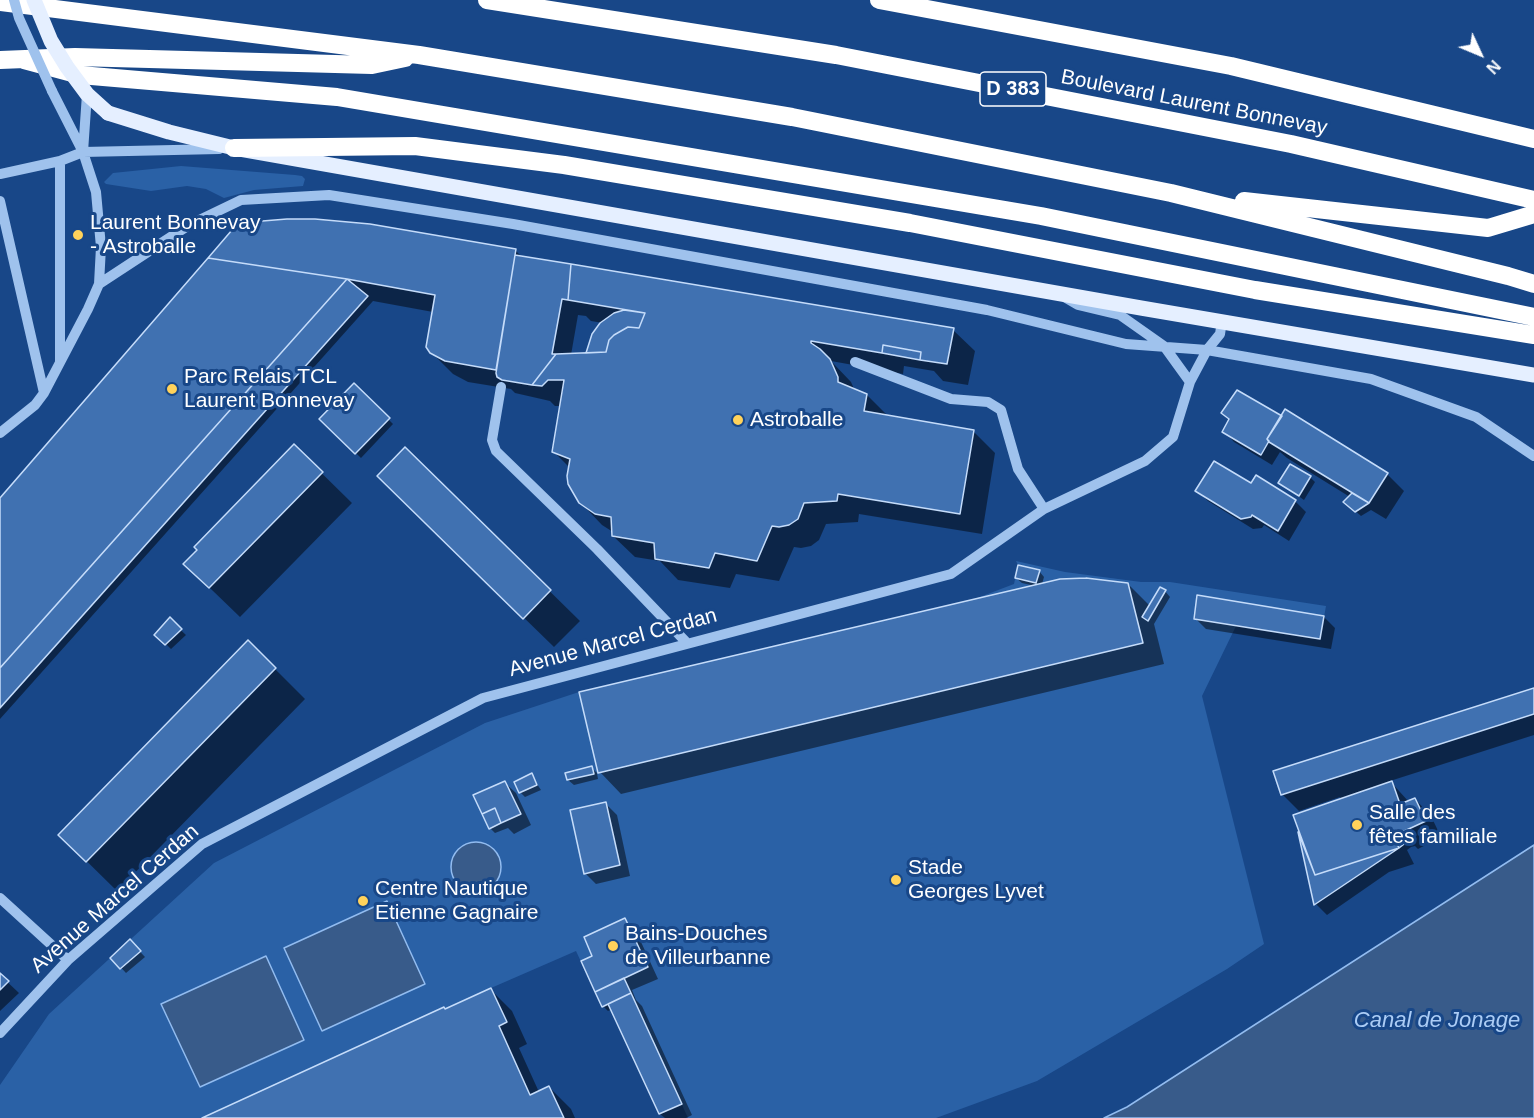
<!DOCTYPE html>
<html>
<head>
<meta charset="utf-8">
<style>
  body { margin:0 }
  #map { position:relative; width:1534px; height:1118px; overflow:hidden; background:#184788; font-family:Helvetica,sans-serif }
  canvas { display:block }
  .north { position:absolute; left:1450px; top:24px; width:60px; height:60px; -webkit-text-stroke:4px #184788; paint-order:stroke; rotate:134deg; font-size:16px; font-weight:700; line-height:24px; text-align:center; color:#fff }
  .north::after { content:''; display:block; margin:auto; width:21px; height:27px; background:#fff; clip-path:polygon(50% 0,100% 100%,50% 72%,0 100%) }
</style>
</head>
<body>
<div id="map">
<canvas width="1534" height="1118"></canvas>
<div class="north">N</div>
</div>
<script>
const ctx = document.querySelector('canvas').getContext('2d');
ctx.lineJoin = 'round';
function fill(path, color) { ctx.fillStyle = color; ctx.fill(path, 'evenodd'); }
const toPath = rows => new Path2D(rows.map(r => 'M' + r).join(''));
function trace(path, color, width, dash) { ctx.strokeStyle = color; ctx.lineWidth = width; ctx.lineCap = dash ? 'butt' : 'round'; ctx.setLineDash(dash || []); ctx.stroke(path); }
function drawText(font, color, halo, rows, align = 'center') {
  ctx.font = font + ' Helvetica,sans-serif'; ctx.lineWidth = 6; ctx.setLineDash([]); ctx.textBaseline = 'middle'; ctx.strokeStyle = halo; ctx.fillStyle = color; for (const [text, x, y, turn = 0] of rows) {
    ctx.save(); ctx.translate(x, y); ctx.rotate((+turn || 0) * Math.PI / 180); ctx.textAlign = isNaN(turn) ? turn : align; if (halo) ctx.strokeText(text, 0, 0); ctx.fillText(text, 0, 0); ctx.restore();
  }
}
fill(toPath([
  [181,166,295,175,302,176,305,179,303,186,254,190,224,198,206,189,187,186,151,191,106,184,104,182,113,173],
  [1016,561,1065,572,1141,582,1170,582,1326,606,1320,639,1236,626,1202,696,1264,944,1227,969,1037,1081,936,1118,688,1118,632,994,602,1007,576,951,491,988,507,1022,499,1026,530,1094,549,1086,564,1118,0,1118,0,1085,49,1014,214,863,485,723,579,692,972,600,1014,584,1018,565]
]), '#2a61a6');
const water = toPath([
  '451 867a25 25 0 1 1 50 0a25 25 0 1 1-50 0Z',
  [1534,845,1534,1118,1104,1118,1127,1107,1534,845],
  [387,901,425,984,322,1031,284,948,387,901],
  [266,956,304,1040,200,1087,161,1004,266,956]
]);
fill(water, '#385b8a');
trace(water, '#92bcf0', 1.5);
fill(toPath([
  [239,225,516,251,523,258,953,330,975,351,968,385,943,381,934,371,904,366,903,374,831,361,851,382,855,391,867,395,888,416,974,432,995,453,982,534,859,514,858,522,826,524,819,540,811,546,801,548,794,547,779,581,736,574,730,588,678,580,660,561,635,557,613,536,613,532,602,525,580,502,570,468,554,452,561,406,555,406,550,401,515,393,511,389,468,382,453,374,431,352,433,312,373,301,0,719,0,500],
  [578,315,586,316,591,321,603,323,587,354,571,355],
  [354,385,393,424,361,458,321,419],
  [1285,411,1388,475,1404,491,1386,519,1371,510,1361,516,1345,502,1350,497,1287,458,1280,452,1272,465,1234,442,1224,431,1230,420,1223,413,1281,418],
  [294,446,352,503,240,617,185,564],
  [405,449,580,621,554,647,409,506],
  [1310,477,1315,482,1304,500,1280,483],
  [1251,485,1295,501,1306,512,1289,541,1264,525,1262,528,1253,529,1208,501,1197,490],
  [1039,571,1044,577,1042,584,1128,584,1150,606,1165,591,1170,597,1154,624,1164,664,621,794,600,772,1035,586,1022,583,1016,578],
  [1324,617,1335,628,1331,649,1206,629,1195,618],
  [170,620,186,635,171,649,156,634],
  [275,669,305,699,117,891,60,835],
  [1534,689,1534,735,1390,781,1409,802,1415,799,1431,816,1441,837,1418,849,1415,846,1411,847,1407,850,1414,864,1389,872,1327,915,1316,904,1300,839,1305,844,1341,800,1340,797,1299,811,1282,794],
  [592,768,597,773,598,779,574,785,568,780,567,774],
  [531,775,541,790,525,797,520,792],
  [505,783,516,793,531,825,514,834,508,828,495,833,490,828],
  [606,804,617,815,630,876,596,884,585,873],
  [625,920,636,931,658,979,632,990,636,1000,642,1006,692,1115,686,1118,665,1118,660,1114,612,1009,608,1011,603,1006,594,956],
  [130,941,145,957,126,973,112,958],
  [0,975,19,993,0,1011],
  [491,990,512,1011,527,1044,519,1048,539,1092,549,1087,571,1109,575,1118,205,1118]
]), '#0007');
const building = toPath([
  [287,219,315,219,370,224,516,249,496,370,445,361,430,353,426,347,435,295,347,279,208,258,238,223,287,219],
  [515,255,571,264,568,300,562,299,552,354,556,354,532,385,502,380,497,377,496,373,515,255],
  [208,258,347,279,0,668,0,498,208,258],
  [571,264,954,328,947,364,920,360,921,352,883,345,882,353,811,341,811,343,820,349,830,359,838,377,838,382,867,394,864,411,974,430,960,514,838,494,837,501,804,503,798,519,789,525,779,527,772,526,757,561,715,553,709,568,655,559,654,543,612,536,611,517,595,514,579,503,568,484,567,476,570,459,552,452,564,380,548,380,542,386,532,385,556,354,606,352,609,340,614,335,628,327,639,328,645,313,568,300,571,264],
  [347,279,368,296,0,708,0,668,347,279],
  [624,310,645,313,639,328,628,327,614,335,609,340,606,352,586,353,592,334,600,323,614,313,624,310],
  [883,345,921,352,920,360,882,353,883,345],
  [354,383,390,418,355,454,319,419,354,383],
  [1237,390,1282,416,1267,439,1269,441,1261,455,1222,432,1229,419,1221,413,1237,390],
  [1285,409,1388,473,1369,503,1269,442,1267,439,1285,409],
  [294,444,323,472,209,588,183,564,197,550,194,547,294,444],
  [405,447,551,590,523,619,377,476,405,447],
  [1214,461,1251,483,1256,475,1296,500,1278,531,1252,515,1251,517,1241,519,1195,491,1214,461],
  [1290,464,1311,476,1299,496,1278,483,1290,464],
  [1352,493,1369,503,1355,512,1343,502,1352,493],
  [1018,565,1040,570,1036,583,1015,578,1018,565],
  [1086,578,1128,583,1143,643,598,773,579,692,1060,579,1086,578],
  [1160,587,1166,590,1148,621,1142,617,1160,587],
  [1197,595,1324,616,1320,639,1194,619,1197,595],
  [170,617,182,629,165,645,154,635,170,617],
  [248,640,276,668,86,862,58,835,248,640],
  [1534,688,1534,714,1281,795,1273,771,1534,688],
  [592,766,594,774,567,780,565,773,592,766],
  [532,773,537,785,519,793,514,782,532,773],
  [505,781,521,814,501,823,495,808,482,814,473,795,505,781],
  [1392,781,1400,804,1415,798,1426,821,1400,833,1398,830,1391,832,1399,848,1315,875,1293,815,1392,781],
  [606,802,620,865,584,874,570,810,606,802],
  [495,808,501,823,489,829,482,814,495,808],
  [1409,829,1413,837,1399,848,1391,832,1398,830,1400,833,1409,829],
  [1298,832,1315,875,1399,848,1314,905,1298,832],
  [625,918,648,967,595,992,581,961,592,956,584,937,625,918],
  [130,939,141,951,120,969,110,958,130,939],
  [0,973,9,981,0,990,0,973],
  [624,978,631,993,602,1007,595,992,624,978],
  [491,988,507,1022,499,1026,530,1095,549,1086,564,1118,202,1118,444,1007,445,1009,491,988],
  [631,993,682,1104,659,1114,608,1004,631,993]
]);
fill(building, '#4071b1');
trace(building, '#c5dcfa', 1.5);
trace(toPath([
  [83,152,87,94],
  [60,161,60,362],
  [0,174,60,161,83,152,219,149],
  [0,201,44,393],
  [99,284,189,225,241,200,329,195,513,224,987,310,1126,344,1207,350,1371,379,1476,417,1534,456],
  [1066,298,1078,305,1120,315,1164,346,1190,382],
  [855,362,951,399,988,402,1001,410,1018,469,1044,509],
  [501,387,492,440,496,451,597,549,687,643],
  [0,433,35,405,44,393,88,309,99,284,101,247,96,192,83,152,52,91],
  [0,898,68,960],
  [0,1033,68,960,202,844,483,698,951,574,1044,509,1145,461,1173,437,1190,382,1207,350,1220,334,1222,321]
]), '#9fc2ed', 10);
trace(toPath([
  [108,113,169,132,234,148,1141,308,1534,375]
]), '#e5efff', 15);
trace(toPath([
  [487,0,836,55,1291,144,1534,200],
  [879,0,1231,66,1534,139],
  [0,2,419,55,792,117,1171,193,1508,276,1534,284],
  [0,60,75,57,372,65,405,58],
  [24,60,80,75,337,97,1041,216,1534,317],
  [234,148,415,146,564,165,910,223,1255,290,1534,335],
  [1244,201,1488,228,1534,214]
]), '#fff', 18);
trace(toPath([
  [14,0,19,18,52,91]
]), '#9fc2ed', 10);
trace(toPath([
  [34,0,51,41,67,67,87,94,108,113]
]), '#e5efff', 15);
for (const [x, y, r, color] of [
  [78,235,6,"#ffd25b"],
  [172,389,6,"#ffd25b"],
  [738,420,6,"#ffd25b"],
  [1357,825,6,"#ffd25b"],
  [896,880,6,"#ffd25b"],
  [363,901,6,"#ffd25b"],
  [613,946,6,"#ffd25b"]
]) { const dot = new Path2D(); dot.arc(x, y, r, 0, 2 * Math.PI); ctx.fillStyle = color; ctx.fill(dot); trace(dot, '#184788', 2); }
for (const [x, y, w] of [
  [1013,89,66]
]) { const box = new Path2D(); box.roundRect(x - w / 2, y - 17, w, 34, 4.5); ctx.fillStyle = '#184788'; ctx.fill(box); trace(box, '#fff', 1.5); }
drawText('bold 20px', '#fff', null, [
  ["D 383",1013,89]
]);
drawText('21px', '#fff', '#184788', [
  ["Boulevard Laurent Bonnevay",1194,103,11],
  ["Avenue Marcel Cerdan",613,643,-15],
  ["Avenue Marcel Cerdan",115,899,-41]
]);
drawText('21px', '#fff', '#184788', [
  ["Laurent Bonnevay",90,223],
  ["- Astroballe",90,247],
  ["Parc Relais TCL",184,377],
  ["Laurent Bonnevay",184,401],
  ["Astroballe",750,420],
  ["Salle des",1369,813],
  ["fêtes familiale",1369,837],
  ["Stade",908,868],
  ["Georges Lyvet",908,892],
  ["Centre Nautique",375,889],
  ["Etienne Gagnaire",375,913],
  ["Bains-Douches",625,934],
  ["de Villeurbanne",625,958]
], 'left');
drawText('italic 22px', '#abccf5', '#184788', [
  ["Canal de Jonage",1437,1021]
]);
</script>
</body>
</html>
